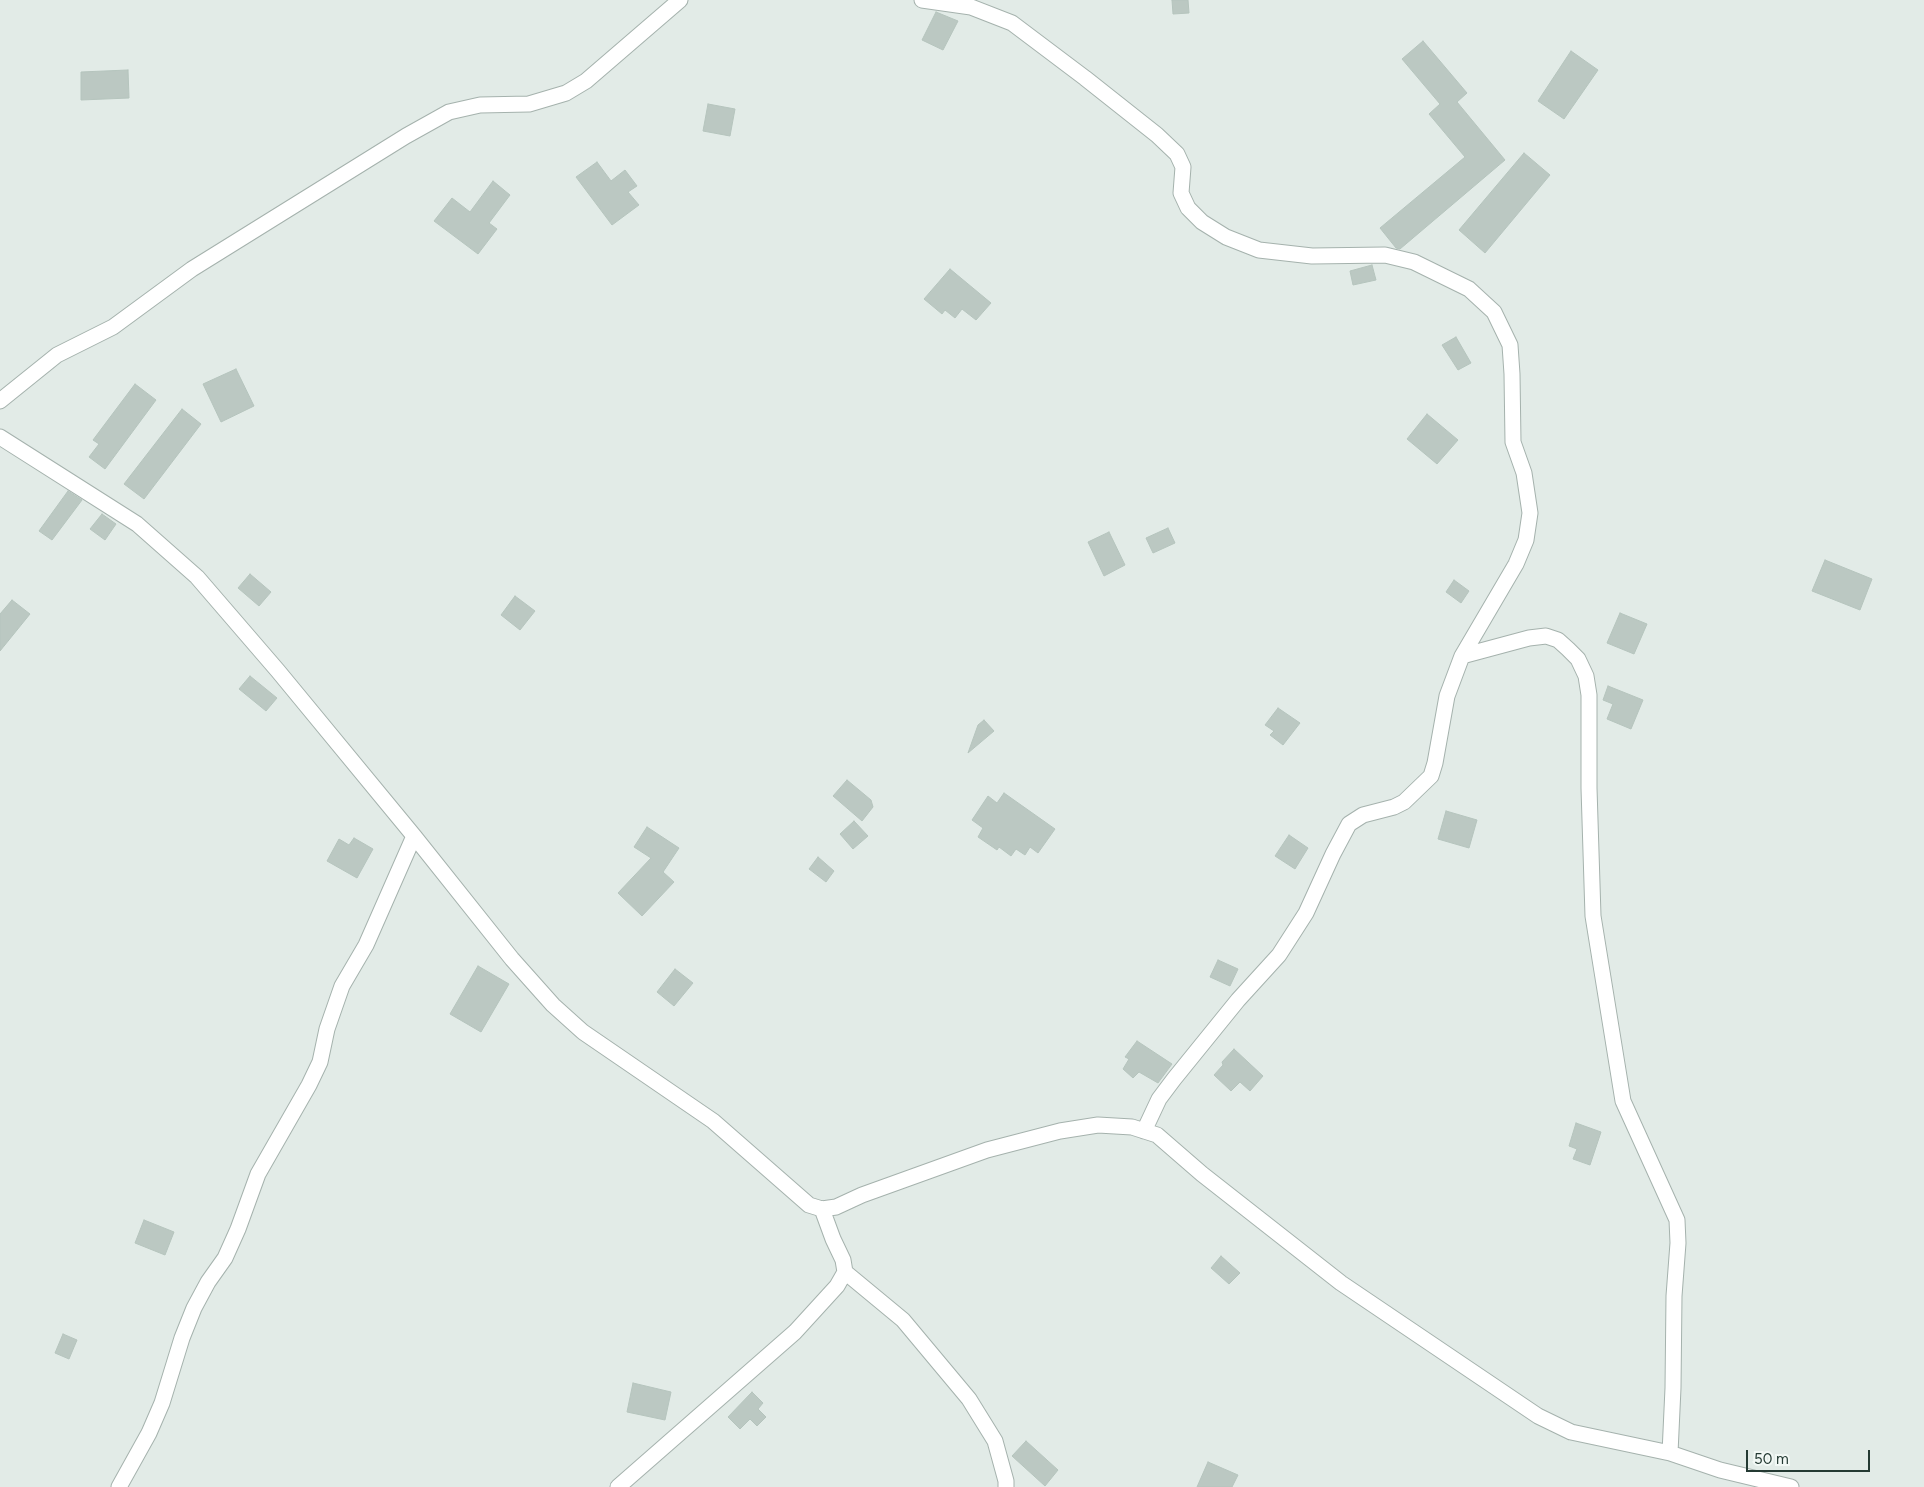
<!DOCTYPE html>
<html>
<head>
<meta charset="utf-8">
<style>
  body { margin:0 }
  #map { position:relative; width:1924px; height:1487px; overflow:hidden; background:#e2ebe7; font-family:Figtree,sans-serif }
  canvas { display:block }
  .scale { position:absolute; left:1746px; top:1450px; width:124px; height:22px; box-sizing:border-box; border:2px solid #243a33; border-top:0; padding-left:6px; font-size:15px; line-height:18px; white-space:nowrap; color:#243a33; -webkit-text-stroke:4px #f2f8f5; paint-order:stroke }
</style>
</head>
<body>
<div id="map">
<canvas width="1924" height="1487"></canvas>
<div class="scale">50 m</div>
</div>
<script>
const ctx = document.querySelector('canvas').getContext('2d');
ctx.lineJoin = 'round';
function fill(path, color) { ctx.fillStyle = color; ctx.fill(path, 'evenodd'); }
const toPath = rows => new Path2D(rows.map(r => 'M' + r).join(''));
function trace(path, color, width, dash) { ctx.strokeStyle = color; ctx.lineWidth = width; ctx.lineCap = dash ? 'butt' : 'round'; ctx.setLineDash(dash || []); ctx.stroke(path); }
const building = toPath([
  [1172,0,1188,0,1189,13,1173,14,1172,0],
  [936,12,958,21,943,50,922,40,936,12],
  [1423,41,1467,93,1457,102,1505,160,1400,249,1396,248,1380,228,1465,157,1429,114,1440,104,1402,59,1423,41],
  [1571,51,1598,70,1564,119,1538,101,1571,51],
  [128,70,129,98,81,100,81,72,128,70],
  [708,104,735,109,730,136,703,131,708,104],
  [1524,153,1550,175,1485,253,1459,230,1524,153],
  [597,162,611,181,625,170,637,186,628,192,639,205,612,225,576,177,597,162],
  [493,181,510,195,489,223,497,229,478,254,434,221,452,198,470,212,493,181],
  [1372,265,1376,280,1353,285,1350,271,1372,265],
  [950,269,991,303,976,320,962,309,955,318,945,310,942,314,924,299,950,269],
  [1456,337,1471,363,1458,370,1442,345,1456,337],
  [236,369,254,406,221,422,203,384,236,369],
  [135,384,156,400,105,469,89,457,99,444,93,440,135,384],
  [182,409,201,424,144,499,124,484,182,409],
  [1427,414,1458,440,1437,464,1407,439,1427,414],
  [68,491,82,500,52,540,39,531,68,491],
  [102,514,116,524,105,540,90,529,102,514],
  [1168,528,1175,543,1153,553,1146,538,1168,528],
  [1109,532,1125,565,1104,576,1088,542,1109,532],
  [1825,560,1872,579,1860,610,1812,591,1825,560],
  [250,574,271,592,259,606,238,588,250,574],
  [1454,580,1469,591,1461,603,1446,592,1454,580],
  [515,596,535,611,520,630,501,615,515,596],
  [12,600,30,614,0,651,0,614,12,600],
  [1620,613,1647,624,1634,654,1607,643,1620,613],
  [250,676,277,698,266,711,239,689,250,676],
  [1608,686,1643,700,1631,729,1607,719,1613,704,1603,700,1608,686],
  [1278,708,1300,723,1283,745,1270,735,1274,731,1265,725,1278,708],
  [984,720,994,731,968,753,978,725,984,720],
  [847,780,871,800,873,807,862,821,833,796,847,780],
  [1004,793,1055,829,1038,853,1030,847,1025,855,1016,849,1011,856,999,847,997,850,978,837,983,828,972,820,988,796,997,803,1004,793],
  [1446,811,1477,820,1469,848,1438,839,1446,811],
  [854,821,868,836,853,849,840,834,854,821],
  [647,827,679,848,663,872,674,882,642,916,618,893,651,858,634,847,647,827],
  [1289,835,1308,848,1295,869,1275,856,1289,835],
  [354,838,373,849,357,878,327,861,339,839,349,845,354,838],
  [818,857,834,871,826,882,809,869,818,857],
  [1218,960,1238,969,1230,986,1210,977,1218,960],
  [478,966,509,984,481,1032,450,1014,478,966],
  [675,969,693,983,674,1006,657,992,675,969],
  [1137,1041,1172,1064,1158,1083,1139,1072,1133,1078,1123,1069,1129,1059,1125,1057,1137,1041],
  [1234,1049,1263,1076,1250,1091,1240,1082,1231,1091,1214,1075,1223,1065,1222,1062,1234,1049],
  [1576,1123,1601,1132,1590,1165,1573,1159,1577,1149,1569,1146,1576,1123],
  [144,1220,174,1232,165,1255,135,1243,144,1220],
  [1221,1256,1240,1273,1229,1284,1211,1268,1221,1256],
  [63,1334,77,1340,69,1359,55,1353,63,1334],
  [633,1383,671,1392,665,1420,627,1412,633,1383],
  [752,1392,763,1403,758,1409,766,1417,757,1426,750,1419,740,1429,728,1417,752,1392],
  [1026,1441,1058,1470,1045,1486,1012,1456,1026,1441],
  [1208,1462,1238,1475,1232,1487,1197,1487,1208,1462]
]);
fill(building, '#bbc8c2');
trace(building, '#b5c4bd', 1);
const minor = toPath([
  [922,0,971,7,1012,23,1085,78,1157,135,1177,154,1183,167,1181,193,1188,208,1202,222,1226,237,1259,250,1312,256,1385,255,1414,262,1469,289,1494,312,1510,345,1512,374,1513,442,1524,473,1530,513,1526,540,1516,564,1462,656,1447,696,1435,763,1431,776,1404,802,1394,807,1363,815,1349,824,1333,854,1306,913,1279,955,1238,1000,1174,1079,1159,1099,1144,1131],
  [0,401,57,355,113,327,192,269,406,136,449,112,480,105,529,104,566,93,586,81,680,0],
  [0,437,137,524,197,577,278,671,414,836,512,959,553,1005,583,1032,713,1121,809,1205,822,1209,836,1207,862,1195,987,1150,1060,1131,1098,1125,1132,1127,1157,1135,1202,1174,1341,1283,1538,1416,1571,1432,1670,1453,1720,1470,1791,1487],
  [1462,656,1529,638,1546,636,1558,640,1568,649,1578,659,1586,676,1589,695,1589,788,1593,916,1623,1101,1677,1220,1678,1243,1674,1296,1673,1388,1670,1453],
  [845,1272,903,1320,969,1399,995,1441,1006,1481,1006,1487],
  [119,1487,149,1433,162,1403,182,1338,194,1308,208,1282,225,1258,238,1229,258,1174,309,1085,320,1062,327,1029,342,986,366,945,414,836],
  [618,1487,795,1332,837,1286,845,1272,843,1260,833,1239,822,1209]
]);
trace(minor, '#a5b2ad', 17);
trace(minor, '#fff', 15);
</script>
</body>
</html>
